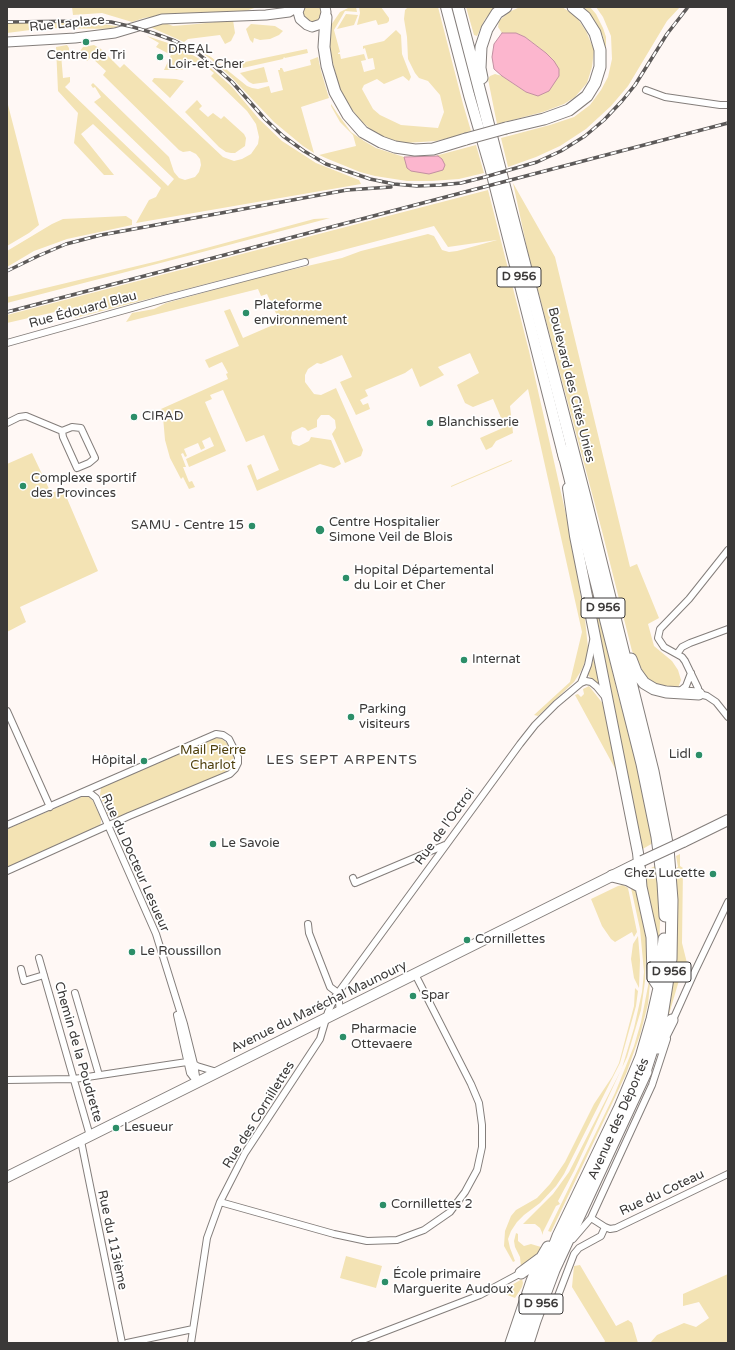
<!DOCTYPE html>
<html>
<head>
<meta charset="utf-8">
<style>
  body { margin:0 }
  #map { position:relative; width:735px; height:1350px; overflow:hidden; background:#fff8f5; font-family:"Varela Round",sans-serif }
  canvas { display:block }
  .frame { position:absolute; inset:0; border:8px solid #3b3938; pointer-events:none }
</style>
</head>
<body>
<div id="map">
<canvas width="735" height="1350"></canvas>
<div class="frame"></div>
</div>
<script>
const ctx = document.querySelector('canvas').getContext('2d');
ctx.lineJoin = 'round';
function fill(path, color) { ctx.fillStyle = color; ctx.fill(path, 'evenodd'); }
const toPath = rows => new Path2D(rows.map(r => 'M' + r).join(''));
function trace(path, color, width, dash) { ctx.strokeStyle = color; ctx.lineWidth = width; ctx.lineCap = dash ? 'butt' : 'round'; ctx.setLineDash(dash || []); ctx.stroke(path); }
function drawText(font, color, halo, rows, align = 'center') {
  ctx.font = font + ' "Varela Round",sans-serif'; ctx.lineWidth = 3.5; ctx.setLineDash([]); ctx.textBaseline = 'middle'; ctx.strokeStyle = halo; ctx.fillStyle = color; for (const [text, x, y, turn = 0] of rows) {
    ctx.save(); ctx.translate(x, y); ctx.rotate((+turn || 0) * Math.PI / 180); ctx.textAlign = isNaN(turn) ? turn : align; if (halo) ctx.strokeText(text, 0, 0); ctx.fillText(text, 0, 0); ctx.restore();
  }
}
fill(toPath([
  [72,7,257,7,246,11,158,16,144,18,132,22,102,13,73,15],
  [303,7,324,7,324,17,314,24,304,19],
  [350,7,356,7,357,12,345,11,334,30,340,52,338,53,338,54,340,54,341,59,364,54,366,60,361,61,364,72,375,69,373,58,368,59,365,48,363,49,363,46,384,41,396,30,401,35,402,54,411,77,409,81,403,76,384,84,377,79,364,85,362,89,373,109,380,115,401,125,438,128,444,112,440,95,428,81,419,78,415,73,408,59,407,37,404,19,405,10,408,7,438,7,463,104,471,131,461,134,461,135,436,141,406,143,393,140,379,135,368,127,359,119,346,101,340,90,332,59,328,57,329,28,340,12],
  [359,7,381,7,389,18,389,21,387,23,378,25,376,20,357,25,360,13],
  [466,7,497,7,485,19,477,36,474,35],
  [520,7,562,7,576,16,586,31,594,50,592,67,587,83,575,97,564,104,543,112,497,124,488,79,490,76,495,74,502,76,526,92,554,61,546,53,525,37,516,33,502,33,498,27,499,21,509,12],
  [584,7,590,7,596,14,603,28,606,37,606,56,603,36,595,21],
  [596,7,680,7,667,21,628,86,611,106,586,129,560,146,536,157,508,167,501,138,550,125,574,117,590,105,601,90,608,77,612,59,611,36,603,17],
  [346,14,358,15,354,25,337,29],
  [233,20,235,33,231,41,225,44,220,35,188,39,184,42,150,27,165,23,173,26,197,24],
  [7,23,96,23,122,27,114,29,46,28,7,33],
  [251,24,275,26,283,31,279,35,270,39,260,40,254,38,253,43,250,40,246,29],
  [147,36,177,46,203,61,232,87,259,119,282,141,316,163,359,180,361,184,136,223,149,200,156,197,161,188,93,124,81,134,114,175,104,175,74,143,78,113,58,91,56,47,67,45,69,48,69,54,61,54,63,78,70,77,70,82,65,87,168,186,174,179,94,102,101,97,95,87,93,88,91,85,93,83,169,157,174,172,179,178,185,180,195,177,199,172,201,165,200,159,196,154,190,151,183,152,179,150,103,75,106,71,91,57,87,61,80,51,83,47,94,45,101,49,120,68,124,64,223,157,234,161,242,159,251,154,258,144,259,137,256,124,247,111,211,76,214,73,204,65,190,61,182,70,164,70,171,55,156,47,159,43],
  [307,49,308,53,285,58,284,57,283,59,238,69,238,65,240,63],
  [200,51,211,57,247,86,252,88,258,89,269,86,271,93,283,90,278,70,280,70,280,68,282,68,284,72,311,65,310,60,318,57,321,71,329,98,301,107,314,153,303,146,274,122,233,79,213,61],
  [264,67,268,82,253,84,249,82,240,73],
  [154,78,176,79,184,81,170,98,152,81],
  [197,100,202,106,199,109,208,117,213,113,221,119,224,116,244,134,246,138,245,146,235,153,231,153,226,152,219,147,185,112],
  [7,101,39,225,29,233,7,246],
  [331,104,337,113,351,132,364,141,376,148,404,157,417,157,435,156,476,145,484,173,459,179,432,181,407,181,375,176,360,172,328,159,319,155,356,146,353,135,340,122,331,106],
  [513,183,555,257,630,567,637,564,659,618,648,624,654,646,672,661,678,670,681,680,678,688,658,685,647,679,632,651,602,531,528,253],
  [488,190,529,351,567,519,585,619,588,648,586,659,581,671,574,682,538,716,534,715,570,682,582,632,528,389,510,406,513,433,496,441,492,447,486,450,480,438,505,427,493,399,473,407,465,403,457,385,479,373,470,353,438,367,444,375,420,387,412,368,405,373,365,390,368,396,360,400,363,405,368,403,370,409,356,415,340,382,352,377,342,355,321,364,317,363,308,369,305,375,305,382,314,394,321,395,336,388,363,450,361,456,345,463,332,434,336,428,335,420,329,415,321,415,317,420,317,427,308,431,305,428,302,427,292,432,291,438,293,444,299,446,309,441,311,437,331,440,341,464,334,468,320,464,257,491,247,466,251,464,257,480,279,470,264,435,246,442,223,390,210,395,212,399,205,402,226,451,189,467,186,459,214,446,210,437,202,441,205,448,201,450,198,443,184,449,187,456,185,457,183,453,181,454,186,467,183,467,189,482,192,481,195,487,189,489,183,477,181,479,170,458,165,440,163,417,161,409,228,379,226,374,228,373,222,362,209,368,205,360,239,346,224,311,230,309,243,338,280,322,267,294,261,296,258,289,126,322,132,313,154,309,166,303,264,276,342,258,361,251,428,234,434,236,442,250,449,252,457,251,497,240,448,247,434,226,309,259,305,259,279,265,75,318,72,308,7,323,7,315],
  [126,216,132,220,132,225,67,239,34,251,7,267,7,251,52,224,63,219],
  [330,218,195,254,7,303,7,297,12,296,158,261,314,219],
  [32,453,51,493,63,489,98,571,20,607,26,622,7,632,7,464],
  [512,460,512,461,451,487,451,486],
  [579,530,619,699,633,747,653,843,641,850],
  [595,655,603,691,588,675],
  [589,686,604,705,618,774,575,695,578,694,581,697,584,694,583,689],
  [217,738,222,739,228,744,234,756,234,762,232,768,228,771,116,821,109,817,100,795,101,788,212,739],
  [84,796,88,796,93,801,101,818,101,822,100,826,7,868,7,829],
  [680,854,680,866,683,868,682,943,687,963,680,977,667,1021,664,1023,676,961,677,916,676,873,676,868,678,867,676,856],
  [657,865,660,922,659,952,643,872],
  [631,884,637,891,649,937,651,973,648,1004,640,1035,626,1074,551,1232,548,1231,615,1093,634,1046,641,1022,649,981,649,958,646,957,645,981,641,1010,627,1057,574,1171,558,1201,560,1204,556,1206,543,1232,543,1235,540,1228,535,1224,523,1224,553,1194,569,1172,622,1068,634,1028,642,992,644,972,640,929,631,888],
  [623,885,628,888,637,932,634,937,632,932,615,942,611,939,602,926,591,899,618,886],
  [638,936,640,960,639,988,634,978,631,959,633,944],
  [635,988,638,991,636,1006,620,1063,564,1174,556,1186,540,1203,524,1215,517,1222,511,1231,508,1239,510,1248,515,1261,513,1262,504,1246,505,1231,511,1216,516,1210,537,1198,550,1184,565,1162,594,1104,612,1077,619,1063,634,1006],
  [516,1233,518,1234,518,1241,524,1246,531,1244,541,1247,538,1252,540,1254,521,1267,520,1257,515,1247,514,1241],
  [346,1256,382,1266,376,1288,340,1278],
  [580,1265,616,1326,628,1320,632,1323,638,1343,604,1343,605,1341,572,1287,574,1266],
  [728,1274,728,1343,650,1343,657,1335,684,1323,696,1327,709,1318,699,1302,683,1306,683,1294],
  [522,1279,523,1283,522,1287,515,1298,500,1292]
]), '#f3e3b4');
const water = toPath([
  [502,33,516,33,525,37,546,53,554,61,559,69,559,76,549,91,538,96,526,92,502,76,494,69,492,57,494,44,502,33],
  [438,156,442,159,445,165,443,170,429,174,411,171,407,168,404,157,438,156]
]);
fill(water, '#fcb6ce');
trace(water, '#c290a1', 1);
const street = toPath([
  [646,90,665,97,720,105,728,105],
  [7,343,164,299,305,262],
  [7,423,19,417,26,416,62,431,72,427,81,428,95,458,89,463,77,468,63,437,62,431],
  [728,550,689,599,660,629,658,638,664,647,682,657,685,661,698,688,699,694,707,696,716,702,728,717],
  [677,654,682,647,690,643,728,629],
  [581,683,586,681,591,682,597,687,606,698],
  [680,691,686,686,691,673],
  [7,711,50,807],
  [83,793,90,793,96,798,156,934,184,1024,194,1064,197,1082],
  [7,825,216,734,223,735,229,739,238,757,238,763,235,769,230,774,129,816,7,871],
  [353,878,355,883,445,845],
  [308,924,309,933,330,987,338,993],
  [39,958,90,1136],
  [21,969,24,981,44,975],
  [75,993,99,1075],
  [338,993,340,1012],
  [177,1015,190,1073,197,1082],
  [672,1022,694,973,728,902],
  [194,1064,197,1066,217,1072],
  [7,1080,74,1079,187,1062],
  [81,1141,122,1343],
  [220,1202,334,1234,367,1241,397,1240,424,1230,450,1212,465,1192,477,1170,482,1147,482,1125,479,1103,471,1084,415,974],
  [591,1218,605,1227,610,1229,616,1228,728,1174],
  [573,1239,591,1218,652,1085,667,1039],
  [556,1301,574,1254,579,1248,601,1236,605,1227],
  [127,1343,193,1329],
  [191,1343,207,1238,220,1202,245,1153,320,1039,328,1012,335,997,520,744,535,725,556,704,581,683,588,665,593,641],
  [355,1343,480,1295,521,1273]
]);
const secondary = toPath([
  [300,7,298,12,300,19,307,25,312,27,321,24,324,20,326,12,325,7],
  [7,42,75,38,115,33,162,19,266,15,289,12,297,7]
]);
const primary = toPath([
  [446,7,469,95,490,167,564,458],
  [568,488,575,536,638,853,639,863],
  [683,842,728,820],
  [7,1177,642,861]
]);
const highway = toPath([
  [458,7,585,497,653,771,668,848,672,900,671,959,662,1016,657,1034,643,1078],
  [326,17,324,47,327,66,335,92,348,115,363,132,381,142,395,147,415,150,433,149,466,139],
  [482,78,480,68,481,47,487,29,497,13,506,7],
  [506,128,544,119,569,110,587,96,595,83,600,67,600,50,595,33,585,17,573,7],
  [563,451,642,764,657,837,663,883,665,916],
  [631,659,636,672,644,683,654,689,666,692,699,694],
  [639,863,641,887,652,937,653,978,659,987],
  [612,876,628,880,641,887],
  [658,1048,672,1020],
  [521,1273,540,1259],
  [511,1343,532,1281,541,1259,548,1247],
  [520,1343,530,1309,558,1236,620,1107,641,1057,652,1019,659,988,664,939],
  [528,1343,535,1321,554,1270,646,1072]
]);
trace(street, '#847e7b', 8);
trace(secondary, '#847e7b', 11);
trace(primary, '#847e7b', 12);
trace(highway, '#847e7b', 13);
trace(street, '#fff', 6);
trace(secondary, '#fff', 9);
trace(primary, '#fff', 10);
trace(highway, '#fff', 11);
const rail = toPath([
  [7,22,84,21,111,22,133,27,153,33,175,41,196,52,215,67,232,82,265,119,283,136,304,151,326,164,370,179,394,184,417,186,440,185,461,183,485,177,537,162,561,151,585,136,604,120,622,101,635,85,667,34,688,7],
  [7,271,38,256,66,244,101,235,347,190,391,187],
  [7,312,728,123]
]);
trace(rail, '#5d5a59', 3.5);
trace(rail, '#fff', 2, [6]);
const primaryBridge = toPath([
  [642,861,683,842]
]);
const highwayBridge = toPath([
  [466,139,506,128]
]);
trace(primaryBridge, '#847e7b', 12, []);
trace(highwayBridge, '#847e7b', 13, []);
trace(primaryBridge, '#fff', 10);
trace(highwayBridge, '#fff', 11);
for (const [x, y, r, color] of [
  [86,42,4,"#2c8e68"],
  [160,57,4,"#2c8e68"],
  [246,313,4,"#2c8e68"],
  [134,417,4,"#2c8e68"],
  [430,423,4,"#2c8e68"],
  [23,486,4,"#2c8e68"],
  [252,526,4,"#2c8e68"],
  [320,530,5,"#2c8e68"],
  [346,578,4,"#2c8e68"],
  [464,660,4,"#2c8e68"],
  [351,717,4,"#2c8e68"],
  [699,755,4,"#2c8e68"],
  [144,761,4,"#2c8e68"],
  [213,844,4,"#2c8e68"],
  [713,874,4,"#2c8e68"],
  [467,940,4,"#2c8e68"],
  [132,952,4,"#2c8e68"],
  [413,996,4,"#2c8e68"],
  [343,1037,4,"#2c8e68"],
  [116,1128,4,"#2c8e68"],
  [383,1205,4,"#2c8e68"],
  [385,1282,4,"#2c8e68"]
]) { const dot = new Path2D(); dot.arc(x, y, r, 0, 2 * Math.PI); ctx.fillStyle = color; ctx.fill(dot); trace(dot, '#fff', 1.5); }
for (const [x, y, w] of [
  [519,277,44],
  [603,608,44],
  [669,972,44],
  [541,1304,44]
]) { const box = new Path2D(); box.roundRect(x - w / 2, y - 10, w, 20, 3); ctx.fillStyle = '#fff'; ctx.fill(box); trace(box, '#3b3938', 1); }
drawText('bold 12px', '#3b3938', null, [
  ["D 956",519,277],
  ["D 956",603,608],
  ["D 956",669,972],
  ["D 956",541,1304]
]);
drawText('13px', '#3b3938', '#fff', [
  ["Rue Laplace",67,24,-6],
  ["Rue Édouard Blau",83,310,-15],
  ["Boulevard des Cités Unies",571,385,76],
  ["Rue de l'Octroi",445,827,-54],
  ["Rue du Docteur Lesueur",135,863,66],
  ["Avenue du Maréchal Maunoury",319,1007,-26],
  ["Chemin de la Poudrette",78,1052,74],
  ["Rue des Cornillettes",259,1115,-58],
  ["Avenue des Déportés",619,1119,-66],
  ["Rue du Coteau",662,1193,-25],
  ["Rue du 113ième",112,1240,78]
]);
drawText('13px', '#3b3938', '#fff', [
  ["DREAL",168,50],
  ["Loir-et-Cher",168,65],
  ["Centre de Tri",86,56,"center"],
  ["Plateforme",254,306],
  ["environnement",254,321],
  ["CIRAD",142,417],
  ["Blanchisserie",438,423],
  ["Complexe sportif",31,479],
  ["des Provinces",31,494],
  ["Centre Hospitalier",329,523],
  ["Simone Veil de Blois",329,538],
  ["SAMU - Centre 15",244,526,"right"],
  ["Hopital Départemental",354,571],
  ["du Loir et Cher",354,586],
  ["Internat",472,660],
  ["Parking",359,710],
  ["visiteurs",359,725],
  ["Lidl",691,755,"right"],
  ["Hôpital",136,761,"right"],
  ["Le Savoie",221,844],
  ["Chez Lucette",705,874,"right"],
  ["Cornillettes",475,940],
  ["Le Roussillon",140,952],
  ["Spar",421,996],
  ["Pharmacie",351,1030],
  ["Ottevaere",351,1045],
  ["Lesueur",124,1128],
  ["Cornillettes 2",391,1205],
  ["École primaire",393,1275],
  ["Marguerite Audoux",393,1290]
], 'left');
drawText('13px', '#4e3f0c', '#fff', [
  ["Mail Pierre",213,751],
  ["Charlot",213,766]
]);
ctx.letterSpacing = '1px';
drawText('14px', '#484341', '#fff', [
  ["LES SEPT ARPENTS",342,760]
]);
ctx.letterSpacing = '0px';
</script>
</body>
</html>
